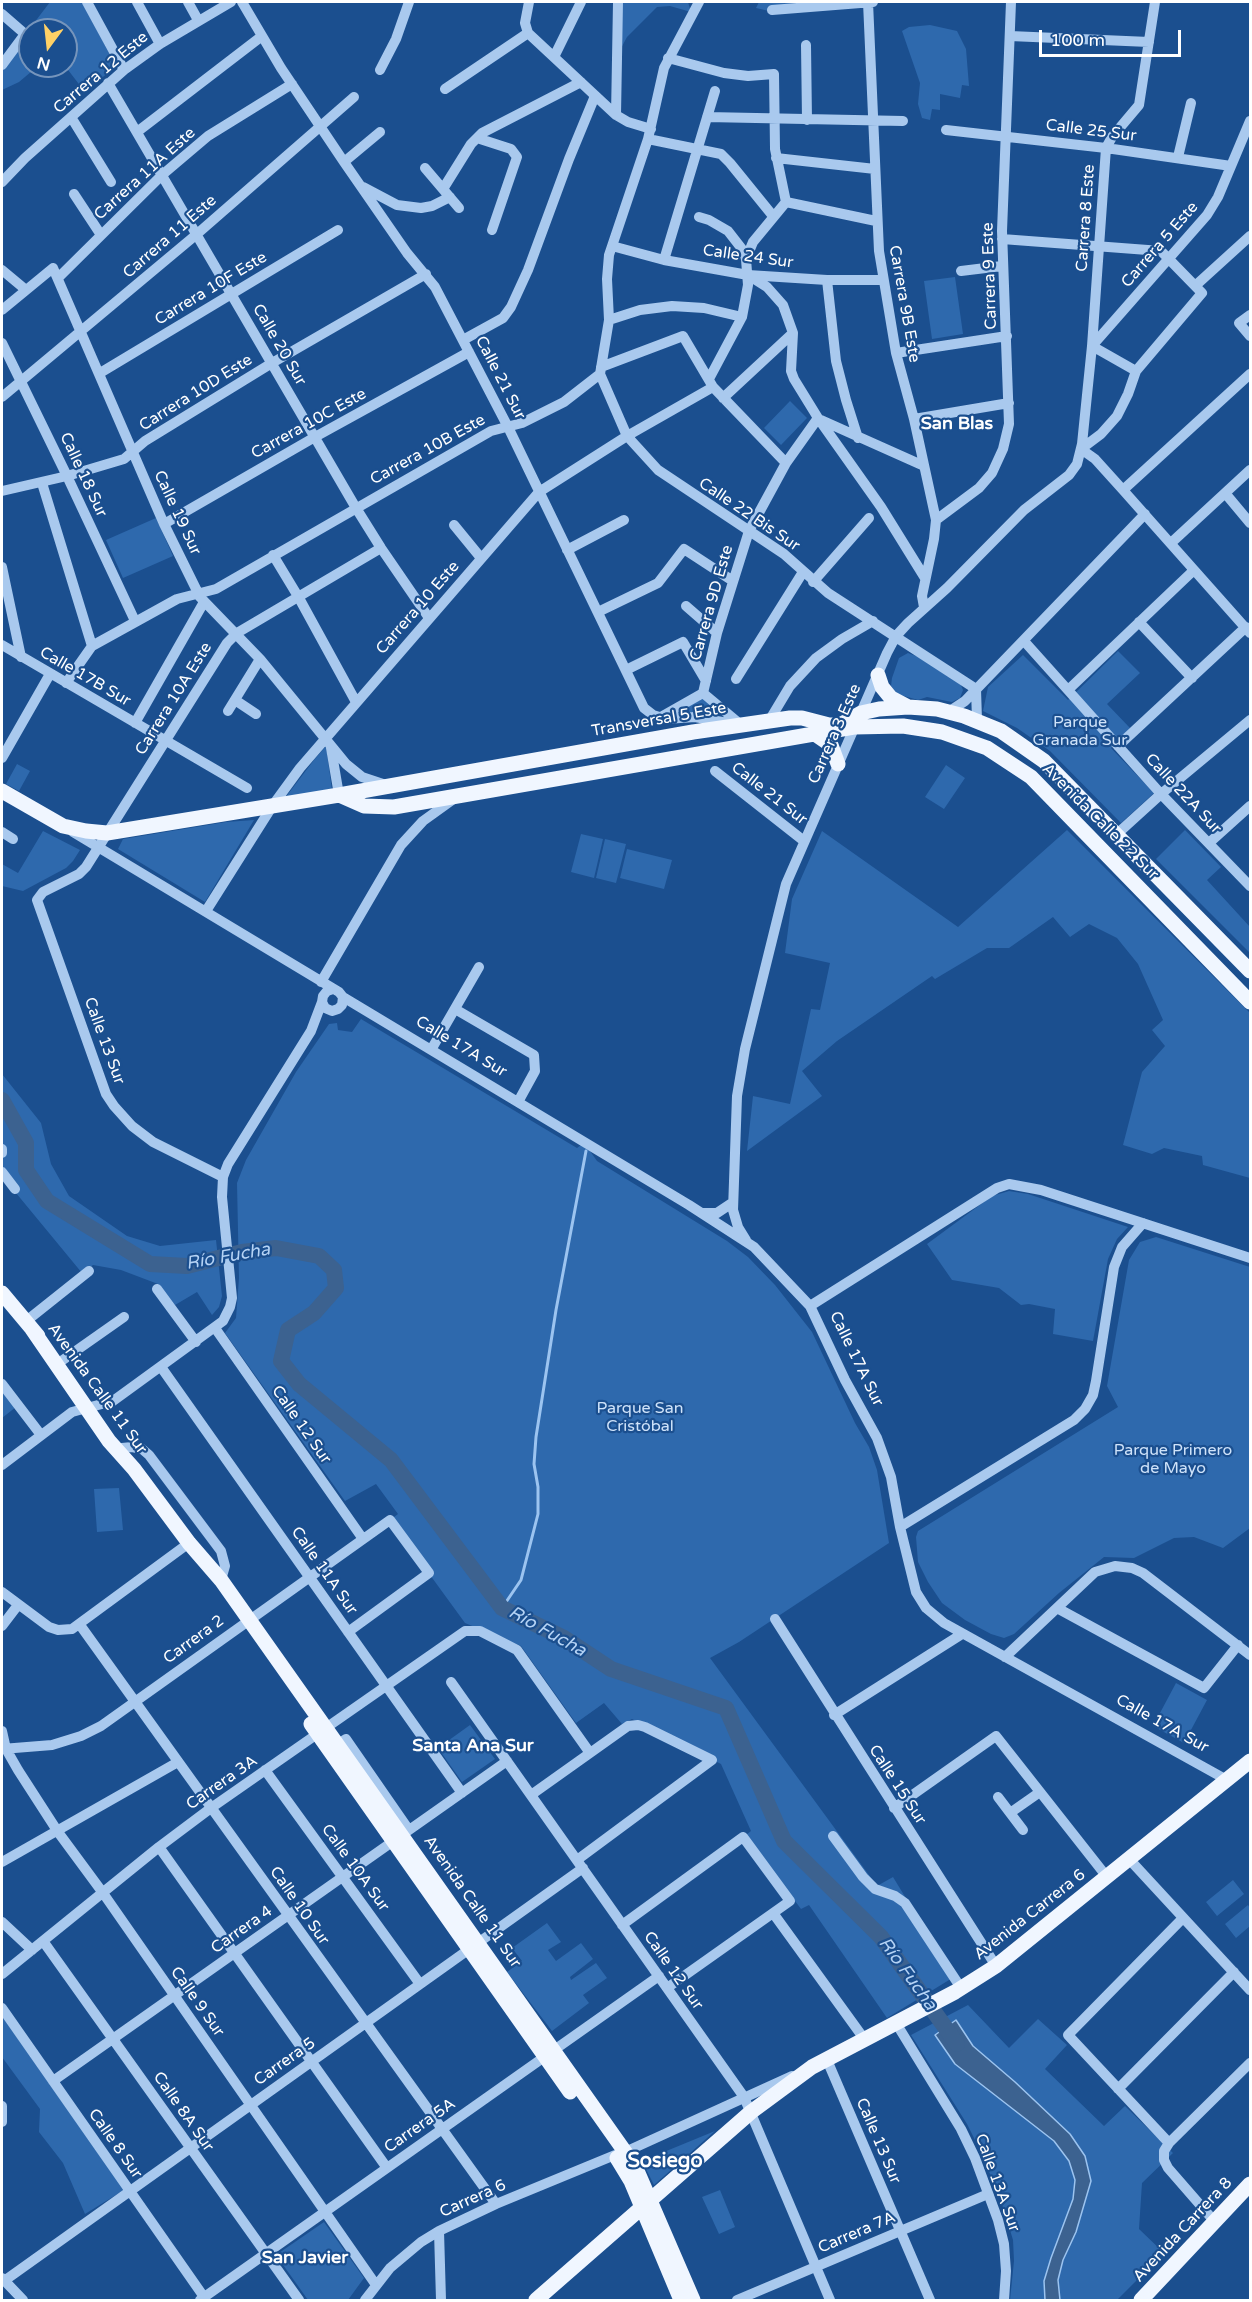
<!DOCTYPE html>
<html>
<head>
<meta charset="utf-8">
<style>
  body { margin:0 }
  #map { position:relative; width:1252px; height:2302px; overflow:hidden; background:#1b4f8f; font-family:"Varela Round",sans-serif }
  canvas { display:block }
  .frame { position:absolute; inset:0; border:3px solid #fff; pointer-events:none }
  .north { position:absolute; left:18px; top:18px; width:60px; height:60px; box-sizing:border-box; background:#1b4f8f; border:2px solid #7695bc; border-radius:50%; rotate:195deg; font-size:16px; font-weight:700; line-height:24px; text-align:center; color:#fff }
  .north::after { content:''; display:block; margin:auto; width:21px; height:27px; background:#ffd166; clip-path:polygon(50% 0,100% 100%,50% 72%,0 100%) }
  .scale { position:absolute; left:1039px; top:30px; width:142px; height:27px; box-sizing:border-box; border:3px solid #fff; border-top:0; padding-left:8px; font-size:18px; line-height:21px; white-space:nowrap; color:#fff; -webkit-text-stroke:4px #1b4f8f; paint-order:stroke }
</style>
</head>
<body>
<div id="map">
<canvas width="1252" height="2302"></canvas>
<div class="frame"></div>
<div class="north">N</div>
<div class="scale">100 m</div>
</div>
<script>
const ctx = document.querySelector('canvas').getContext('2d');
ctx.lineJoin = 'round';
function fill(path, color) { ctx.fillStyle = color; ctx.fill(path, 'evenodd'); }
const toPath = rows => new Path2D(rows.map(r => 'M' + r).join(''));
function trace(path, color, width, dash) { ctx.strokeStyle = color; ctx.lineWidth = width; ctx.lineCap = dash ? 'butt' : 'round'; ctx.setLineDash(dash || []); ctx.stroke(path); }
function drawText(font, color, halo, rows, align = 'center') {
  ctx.font = font + ' "Varela Round",sans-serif'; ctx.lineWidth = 4.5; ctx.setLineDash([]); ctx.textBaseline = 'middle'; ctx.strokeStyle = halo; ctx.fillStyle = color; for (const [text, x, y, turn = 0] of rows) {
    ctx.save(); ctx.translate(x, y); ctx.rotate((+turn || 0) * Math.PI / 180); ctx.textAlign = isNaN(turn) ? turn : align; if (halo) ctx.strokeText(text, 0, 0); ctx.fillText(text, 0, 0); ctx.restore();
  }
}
fill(toPath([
  [50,2,82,2,116,66,85,92,65,66,66,30,30,30,30,66,38,66,19,82,2,90,2,65],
  [622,2,688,2,691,12,670,6,657,7,627,37,619,52],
  [759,2,802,2,803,7,769,11,756,8],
  [930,25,957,31,966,49,969,86,962,85,960,98,940,94,940,110,932,109,930,120,922,118,918,104,920,83,902,31,909,27],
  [955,277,963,334,932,339,924,281],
  [790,401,807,418,781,445,764,428],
  [156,518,173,556,123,578,106,540],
  [1118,651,1140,673,1107,704,1130,728,1111,748,1154,793,1121,823,1050,751,1017,728,983,711,988,687,1023,655,1068,700],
  [908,653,924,659,960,683,963,690,960,698,952,702,927,697,918,700,897,694,891,686,892,678,899,658],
  [704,698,721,714,671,714],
  [326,746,332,790,285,798,314,760],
  [17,764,30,771,19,791,6,784],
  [946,765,965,778,944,809,925,797],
  [254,820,205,902,118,849,123,839,226,822],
  [1067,830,1249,1012,1250,1178,1203,1165,1202,1156,1164,1148,1152,1154,1123,1145,1142,1072,1165,1046,1152,1030,1163,1020,1138,964,1117,938,1089,924,1070,937,1053,917,1009,948,987,948,935,979,932,976,837,1041,802,1071,822,1096,747,1151,753,1096,790,1104,811,1009,820,1010,830,963,785,953,792,899,822,831,958,927],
  [1185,830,1221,867,1207,880,1250,927,1250,953,1156,859],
  [43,831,80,850,73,861,66,868,23,891,2,886,2,864,18,873],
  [581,834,603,839,594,878,571,872],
  [605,839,626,844,616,883,596,878],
  [627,849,672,860,664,889,620,878],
  [361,1019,577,1148,581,1145,590,1151,597,1161,727,1241,748,1257,775,1285,812,1332,855,1423,869,1447,877,1470,889,1543,739,1642,710,1658,877,1886,893,1877,954,1977,887,2018,809,1905,801,1909,746,1835,751,1831,721,1764,632,1719,622,1724,604,1703,576,1723,521,1646,465,1623,390,1520,398,1514,376,1484,345,1501,225,1333,236,1318,239,1278,237,1183,246,1160,296,1072,329,1024,337,1023,338,1030,352,1032],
  [2,1074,41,1123,51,1164,69,1196,127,1236,160,1246,216,1240,222,1296,219,1307,212,1315,197,1292,175,1305,158,1284,121,1270,93,1265,82,1273,2,1176],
  [1009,1191,1028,1194,1128,1227,1117,1239,1108,1259,1093,1341,1053,1334,1055,1309,1029,1304,1021,1305,999,1288,952,1280,927,1244,992,1196],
  [1156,1237,1250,1267,1250,1528,1223,1548,1194,1537,1174,1538,1134,1558,1104,1557,1059,1593,1014,1634,1004,1638,991,1634,965,1620,942,1603,928,1582,918,1562,916,1537,918,1531,1118,1407,1107,1386,1129,1260,1140,1242],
  [2,1390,16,1407,2,1418],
  [119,1488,123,1530,97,1532,94,1489],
  [1176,1683,1207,1700,1184,1743,1153,1726],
  [470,1725,495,1759,462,1782,438,1748],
  [1233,1880,1244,1894,1217,1916,1206,1902],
  [1248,1905,1250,1908,1250,1926,1236,1938,1225,1924],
  [547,1923,561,1942,548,1950,556,1961,581,1943,593,1959,570,1977,571,1980,596,1963,607,1978,583,1995,589,2003,552,2031,507,1972,522,1961,512,1948],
  [968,2005,1009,2048,1038,2019,1067,2045,1045,2069,1104,2126,1125,2106,1173,2153,1142,2183,1139,2229,1164,2253,1117,2300,1010,2300,1014,2261,1013,2240,1004,2210,983,2156,967,2124,911,2035],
  [2,2016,124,2190,85,2214,63,2163,39,2132,40,2109,2,2057],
  [715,2131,654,2185,642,2161],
  [720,2190,735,2227,719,2234,702,2197],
  [324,2222,364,2278,348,2300,308,2300,276,2255]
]), '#2e69ad');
const water = toPath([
  [956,2020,973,2046,1015,2082,1070,2134,1085,2156,1091,2181,1076,2232,1063,2260,1058,2280,1060,2300,1045,2300,1044,2281,1051,2258,1073,2199,1075,2180,1069,2161,1054,2141,955,2064,935,2035,956,2020]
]);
fill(water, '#3c6290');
trace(water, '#9cc4f0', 1.5);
trace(toPath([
  [502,1608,521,1580,538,1514,538,1487,534,1464,536,1437,556,1310,586,1151]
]), '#9cc4f0', 3);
trace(toPath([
  [2,1100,26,1143,26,1170,47,1201,150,1264,187,1266,242,1252,276,1248,319,1256,334,1270,336,1288,314,1313,288,1330,281,1361,299,1384,391,1460,502,1608,564,1638,611,1669,726,1708,784,1841,881,1937,957,2044]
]), '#3c6290', 16);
trace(toPath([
  [87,2,124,70],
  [137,2,160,44],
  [188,2,198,20],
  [242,2,281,68,344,162,407,253,435,287,508,427,644,708,653,715,666,719,695,717,733,724],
  [529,2,525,23,528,33,616,115,628,122,651,129],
  [868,2,879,251,896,353,914,419,936,520,934,539,922,596,924,607],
  [772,10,873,2],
  [2,14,25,34,2,65],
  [1010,36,1149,42],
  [806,45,807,120],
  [554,57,581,2],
  [668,58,724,73,748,76,774,74,775,149,786,202],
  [380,70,396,39,409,2],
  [108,83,356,508,381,548,429,618],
  [445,89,528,33],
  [616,115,618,2],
  [71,117,111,182],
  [707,117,903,121],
  [946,130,1106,148,1231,166],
  [137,132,262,36],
  [477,138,511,149,517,157,492,230],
  [648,139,721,154,730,163,773,216],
  [1178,157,1191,103],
  [776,158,875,169],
  [344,162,380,132],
  [425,168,459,208],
  [2,182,25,158,124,70,160,44,231,2],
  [363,187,397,205,421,208,432,206,450,197],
  [443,189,471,144,482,133,581,82],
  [74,194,101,235],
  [786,202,876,221],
  [699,217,709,220,728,231,742,249,746,259],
  [1002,239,1161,251,1202,293,1136,371,1128,394,1117,416,1101,434,1081,449],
  [612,246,664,260,748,275,827,280,883,280],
  [664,260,715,91],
  [2,270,26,290],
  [961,271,1002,266],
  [748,275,767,287,783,305,793,333,791,371,794,379,818,418,881,507,925,578],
  [58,278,162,175,208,136,292,84],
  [827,280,836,361,846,400,858,438],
  [1195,286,1250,236],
  [2,310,53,268,164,524,200,597,260,659,346,764,362,777,386,785],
  [1250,315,1239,323,1250,336],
  [609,320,640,310,672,306,704,308,742,317],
  [463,340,503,318,511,307,528,270,569,159,595,96],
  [2,343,67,476,135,621],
  [1092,346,1207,215,1218,197,1250,121],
  [1092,346,1136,371],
  [896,353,1007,336],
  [601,367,683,336,713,387,786,463],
  [100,373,338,230],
  [600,374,627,436,658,470,784,554,828,593,976,689],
  [709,379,742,317,748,285,746,259,753,242,786,202],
  [2,397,197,234,354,97],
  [723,398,793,333],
  [914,419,1009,403],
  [821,420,924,466],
  [1081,449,1095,459,1123,490,1250,633],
  [42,483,92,646],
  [1123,490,1250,374],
  [2,491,67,476,124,459,145,441,272,363,426,274],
  [1225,493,1250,523],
  [936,520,979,488,992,473,1003,449,1009,424,1002,231,1011,2],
  [164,524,315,437,469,352],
  [454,525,481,558],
  [1171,543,1250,470],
  [567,550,624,520],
  [273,555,299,598,356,702],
  [2,567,21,657],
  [813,582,869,518],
  [686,606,717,633],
  [598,612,658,583,684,549,733,581],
  [1139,622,1192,678],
  [1024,641,1161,794,1250,886],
  [2,645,247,788],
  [626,670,683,642,706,681],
  [736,679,803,572],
  [66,683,92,646,177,599,216,589,491,431,522,423,564,402,600,374,609,320,607,279,609,255,648,139,664,68,699,2],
  [976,689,977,720],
  [1068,690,1194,570],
  [703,693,740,724],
  [235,700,256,714],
  [228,711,260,659],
  [950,711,965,701,1145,514],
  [659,718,703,693,717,633,749,531,786,463,818,418],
  [769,721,790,686,816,658,842,639,873,621],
  [135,723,204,602],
  [1118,746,1246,627],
  [331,748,339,795],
  [2,758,50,674],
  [715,771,804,841],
  [2,832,13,839],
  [73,832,339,992,343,997,689,1205,754,1247,810,1306,845,1380,877,1438,891,1477,900,1527,916,1592,926,1608,944,1623,1227,1780],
  [1117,834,1161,794,1250,720],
  [1209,843,1250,806],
  [206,911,273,805,300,768,539,492,627,436,713,387],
  [321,982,401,845,423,821,455,798],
  [333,989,327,991,323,996,322,1002,325,1008,332,1011,338,1009,342,1005,343,997],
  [455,1009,534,1055,535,1071,518,1102],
  [431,1050,479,967],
  [2,1149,2,1153],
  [2,1172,15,1189],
  [223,1177,153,1142,132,1126,114,1106,106,1094,37,900,43,892,79,874,86,867,227,643,237,633,381,548],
  [703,1213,717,1213,732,1203],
  [746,1240,738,1227,733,1210,737,1096,745,1049,786,884,887,653,896,636,908,623,947,588,1024,510,1069,475,1077,464,1082,444,1092,346,1106,148,1112,137,1139,105,1155,2],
  [157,1289,196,1342],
  [810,1306,997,1188,1009,1184,1041,1190,1250,1258],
  [25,1322,89,1271],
  [215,1328,363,1539],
  [60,1362,124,1317],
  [161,1367,462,1793],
  [2,1384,41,1435],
  [122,1448,132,1447,142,1449,149,1455,221,1551,225,1566,221,1580],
  [2,1465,72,1412,113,1401,223,1321,230,1307,232,1298,222,1197,223,1177,228,1164,311,1031,322,1002],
  [900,1527,1074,1420,1085,1409,1093,1395,1096,1381,1114,1267,1122,1247,1143,1223],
  [2,1592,49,1627,58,1630,72,1629,189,1543],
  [1057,1608,1204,1688,1238,1645],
  [775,1619,996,1966],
  [80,1625,496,2204],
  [2,1626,18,1605],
  [1005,1657,1095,1572,1115,1566,1132,1568,1143,1573,1250,1655],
  [451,1682,744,2097,830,2300],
  [834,1715,962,1634],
  [2,1731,6,1749,18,1770,58,1832,103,1893,376,2285],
  [338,1744,346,1739,409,1830],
  [2,1749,52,1745,81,1736,101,1726,390,1520,429,1573,348,1632],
  [265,1770,420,1984],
  [531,1795,628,1726,638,1725,645,1727,712,1760,577,1860],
  [998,1797,1023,1830],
  [894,1808,996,1736,1107,1877],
  [1010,1813,1040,1792],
  [833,1836,863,1877,875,1889,895,1896,905,1903,961,1988],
  [159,1847,387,2168],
  [1129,1859,1250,1990],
  [2,1862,178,1762],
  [773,1913,865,2040],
  [2,1922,32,1950],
  [622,1925,743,1837,790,1901,667,1988],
  [43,1941,299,2300],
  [2,1974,159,1847,211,1808,465,1631,480,1631,517,1650,590,1753],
  [2,2008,204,2297],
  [896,2023,961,2129,975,2158,998,2220,1004,2244,1006,2271,1004,2300],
  [827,2060,930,2300],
  [53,2081,507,1761],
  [1118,2089,1234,1972],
  [2,2106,2,2122],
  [1169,2143,1068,2035,1183,1918],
  [625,2152,792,2076],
  [1215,2222,1168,2168,1164,2160,1164,2151,1169,2143,1250,2063],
  [439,2231,441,2300],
  [2,2278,23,2300],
  [4,2281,583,1868],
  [200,2300,659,1976],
  [365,2300,390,2268,421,2242,439,2231,496,2204,615,2155],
  [737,2300,988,2194]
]), '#a9c9ee', 10);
trace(toPath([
  [878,675,882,687,891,698,908,707],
  [815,734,831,745,838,764],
  [2,791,63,826,86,831,107,833,339,795,693,732,790,718,802,718,829,725,840,725,861,713,879,709,908,707,937,709,964,716,1001,731,1044,761,1250,971],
  [339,795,364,806,394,807,854,727,903,726,942,732,987,748,1031,777,1250,1002],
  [2,1293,38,1336],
  [32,1329,109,1441,134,1469,189,1543,221,1580,635,2166,693,2300],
  [311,1724,570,2092],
  [617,2158,631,2181,681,2300],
  [536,2300,751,2112,812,2067,955,1992,996,1966,1250,1761],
  [1141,2300,1250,2184]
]), '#f0f6ff', 15);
drawText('16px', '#fff', '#1b4f8f', [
  ["Carrera 12 Este",101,73,-40],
  ["Calle 25 Sur",1091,131,7],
  ["Carrera 11A Este",145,174,-42],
  ["Carrera 8 Este",1086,218,-86],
  ["Carrera 11 Este",170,237,-41],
  ["Carrera 5 Este",1160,245,-49],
  ["Calle 24 Sur",748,257,8],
  ["Carrera 9 Este",990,276,-92],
  ["Carrera 10F Este",211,289,-31],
  ["Carrera 9B Este",904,304,80],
  ["Calle 20 Sur",279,345,60],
  ["Calle 21 Sur",500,378,63],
  ["Carrera 10D Este",196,393,-32],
  ["Carrera 10C Este",309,424,-29],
  ["Carrera 10B Este",428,450,-29],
  ["Calle 18 Sur",83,475,65],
  ["Calle 19 Sur",177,513,65],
  ["Calle 22 Bis Sur",749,515,34],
  ["Carrera 9D Este",712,603,-74],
  ["Carrera 10 Este",418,608,-49],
  ["Calle 17B Sur",85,677,30],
  ["Carrera 10A Este",174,699,-58],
  ["Transversal 5 Este",659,720,-10],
  ["Carrera 3 Este",835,734,-66],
  ["Calle 21 Sur",769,794,38],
  ["Calle 22A Sur",1183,794,47],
  ["Avenida Calle 22 Sur",1100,822,45],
  ["Calle 13 Sur",104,1041,70],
  ["Calle 17A Sur",461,1047,31],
  ["Calle 17A Sur",856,1359,64],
  ["Avenida Calle 11 Sur",97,1389,54],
  ["Calle 12 Sur",301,1425,55],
  ["Calle 11A Sur",324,1571,55],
  ["Carrera 2",194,1640,-36],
  ["Calle 17A Sur",1162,1724,29],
  ["Carrera 3A",222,1783,-35],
  ["Calle 15 Sur",897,1785,57],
  ["Calle 10A Sur",355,1868,54],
  ["Avenida Calle 11 Sur",472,1902,55],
  ["Calle 10 Sur",299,1906,55],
  ["Avenida Carrera 6",1030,1915,-38],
  ["Carrera 4",242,1930,-35],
  ["Calle 12 Sur",673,1971,55],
  ["Calle 9 Sur",197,2002,55],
  ["Carrera 5",285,2062,-35],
  ["Calle 8A Sur",183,2112,55],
  ["Carrera 5A",420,2126,-35],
  ["Calle 13 Sur",878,2141,67],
  ["Calle 8 Sur",115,2144,55],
  ["Calle 13A Sur",997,2183,70],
  ["Carrera 6",473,2199,-24],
  ["Avenida Carrera 8",1183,2230,-47],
  ["Carrera 7A",857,2233,-23]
]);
drawText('16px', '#cfe3fa', '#1b4f8f', [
  ["Parque",1080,723],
  ["Granada Sur",1080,741],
  ["Parque San",640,1409],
  ["Cristóbal",640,1427],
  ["Parque Primero",1173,1451],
  ["de Mayo",1173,1469]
]);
drawText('bold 18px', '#fff', '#1b4f8f', [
  ["San Blas",957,424],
  ["Santa Ana Sur",473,1746],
  ["San Javier",305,2258]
]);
drawText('italic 18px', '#b5d3f5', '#1b4f8f', [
  ["Río Fucha",228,1257,-10],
  ["Río Fucha",547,1632,29],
  ["Río Fucha",907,1974,54]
]);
drawText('bold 20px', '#fff', '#1b4f8f', [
  ["Sosiego",665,2162]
]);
</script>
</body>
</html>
